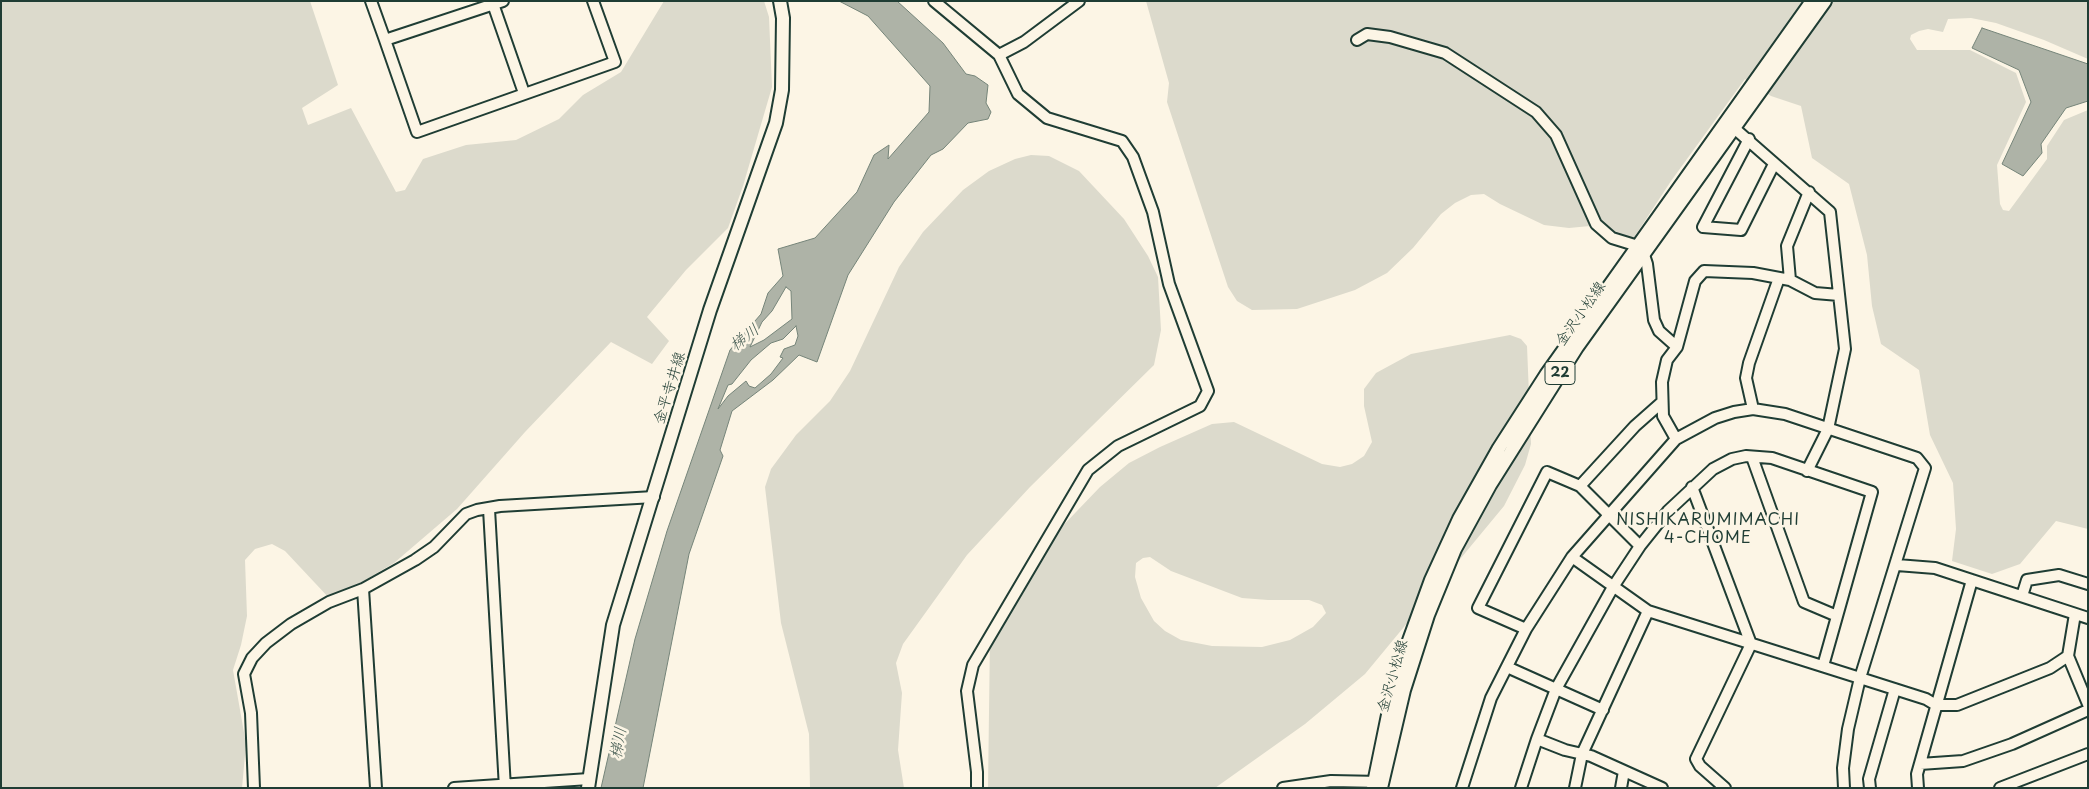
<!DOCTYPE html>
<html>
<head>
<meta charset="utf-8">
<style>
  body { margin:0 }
  #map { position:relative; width:2089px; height:789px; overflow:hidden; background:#fcf5e5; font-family:"Playpen Sans",sans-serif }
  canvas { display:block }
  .frame { position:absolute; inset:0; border:2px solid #1f3d34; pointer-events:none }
</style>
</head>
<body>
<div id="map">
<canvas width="2089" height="789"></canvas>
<div class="frame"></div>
</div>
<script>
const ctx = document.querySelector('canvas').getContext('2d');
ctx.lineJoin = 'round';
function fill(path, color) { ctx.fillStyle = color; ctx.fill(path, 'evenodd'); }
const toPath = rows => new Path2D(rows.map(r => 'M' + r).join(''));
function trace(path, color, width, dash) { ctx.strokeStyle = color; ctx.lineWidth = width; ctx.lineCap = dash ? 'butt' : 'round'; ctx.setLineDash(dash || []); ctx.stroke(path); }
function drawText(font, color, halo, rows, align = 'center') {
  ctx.font = font + ' "Playpen Sans","Klee One",sans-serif'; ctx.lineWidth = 5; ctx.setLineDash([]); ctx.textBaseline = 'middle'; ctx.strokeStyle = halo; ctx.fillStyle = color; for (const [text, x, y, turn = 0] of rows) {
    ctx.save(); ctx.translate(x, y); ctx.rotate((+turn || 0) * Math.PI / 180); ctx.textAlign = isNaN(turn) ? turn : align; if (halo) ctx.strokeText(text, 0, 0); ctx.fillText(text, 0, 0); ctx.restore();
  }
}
fill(toPath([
  [1,1,310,1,338,85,302,108,308,125,351,108,396,192,405,190,423,159,466,145,516,140,559,119,583,95,621,72,664,1,764,1,769,17,772,87,743,186,728,228,686,270,647,317,669,341,652,364,611,342,525,432,457,509,394,563,347,591,330,599,285,551,272,544,255,549,245,560,247,616,241,645,233,670,246,744,242,788,1,788],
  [1146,1,2088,1,2088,59,2044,40,1996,23,1971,18,1948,19,1943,32,1928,29,1919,31,1911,35,1910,39,1917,50,1970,50,2016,73,2026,102,1997,165,2000,204,2003,210,2009,211,2047,159,2047,146,2064,120,2088,110,2088,529,2056,521,2020,564,1992,574,1952,561,1956,529,1953,483,1930,435,1919,370,1881,344,1872,306,1867,255,1849,184,1812,158,1801,106,1771,96,1745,79,1671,181,1633,239,1590,226,1569,228,1544,225,1500,204,1484,194,1471,195,1455,203,1441,214,1413,248,1387,273,1355,290,1297,309,1252,310,1237,301,1228,287,1167,102,1169,83],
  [1031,155,1049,156,1079,171,1124,219,1148,256,1158,277,1161,330,1154,365,1030,487,967,555,903,644,896,663,902,693,898,750,904,788,810,788,809,734,781,623,765,487,771,469,796,435,830,401,850,371,899,267,923,232,963,190,989,171,1015,159],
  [1510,335,1521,339,1527,346,1531,444,1525,465,1504,506,1365,674,1305,724,1215,788,988,788,990,636,995,619,1004,601,1053,536,1100,487,1129,463,1160,447,1212,424,1234,422,1322,464,1340,467,1352,464,1364,456,1372,442,1364,406,1364,389,1376,373,1411,354],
  [1150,557,1171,571,1242,598,1268,600,1309,600,1322,605,1326,613,1313,627,1290,640,1262,647,1212,646,1181,640,1165,631,1154,621,1141,598,1135,577,1136,563,1143,558]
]), '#dcdacc');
const water = toPath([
  [839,1,897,1,943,43,966,74,975,76,988,85,986,103,991,112,988,119,968,123,943,149,931,155,894,202,848,275,817,362,799,355,773,380,732,411,720,450,723,456,689,554,643,788,601,788,635,639,667,531,730,350,761,314,768,293,783,276,778,249,815,238,857,192,874,155,889,145,888,159,929,112,930,86,868,16,839,1],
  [786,287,791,291,792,319,764,340,750,347,762,322,772,311,786,287],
  [796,326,798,336,795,345,784,349,780,357,783,358,771,374,755,388,749,386,746,381,728,396,718,409,728,385,732,384,751,360,771,343,783,339,796,326],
  [1982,28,2088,64,2088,101,2066,108,2041,144,2042,153,2023,176,2002,164,2031,102,2019,70,1972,48,1982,28]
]);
fill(water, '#aeb3a7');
trace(water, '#758479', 1);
const minor = toPath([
  [371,1,385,40,503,1],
  [492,1,524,93],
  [934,1,999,55,1024,42,1079,1],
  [385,40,417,132,615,62,593,1],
  [1357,40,1367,34,1390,37,1445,53,1536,112,1556,135,1596,224,1612,238,1638,246],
  [1734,128,1830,212,1845,349,1828,429,1807,471],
  [1749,139,1703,227,1741,230,1774,164],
  [1644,255,1647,264,1654,320,1659,331,1677,347],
  [1790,280,1787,246,1809,192],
  [1753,409,1746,378,1749,363,1779,278],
  [1676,439,1663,416,1662,382,1667,360,1677,347,1695,281,1704,271,1753,273,1790,280,1815,293,1839,295],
  [1752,457,1804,602,1837,616],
  [1580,486,1635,426,1661,403],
  [1692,487,1751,644,1696,759,1700,766,1725,788],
  [489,509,505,788],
  [1572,557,1648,611,1860,678,1926,699,1936,705,1957,705,2050,668,2068,656],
  [1897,565,1935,568,2088,618],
  [363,589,376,788],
  [2022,596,2027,580,2059,575,2088,584],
  [2075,614,2068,656,2088,704],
  [1526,629,1478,608,1547,472,1580,486,1640,546],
  [1507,667,1603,710],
  [1537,739,1565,750,1591,756,1662,788],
  [1920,764,1963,761,2012,744,2088,710],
  [254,788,251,713,244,674,252,658,266,643,291,624,329,602,363,589,415,560,434,547,466,514,477,510,500,506,654,497],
  [454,788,589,779],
  [977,788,977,772,967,691,973,665,1088,470,1118,446,1200,406,1208,391,1169,284,1153,212,1133,157,1122,141,1047,118,1018,94,999,55],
  [1283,788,1331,781,1381,782],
  [1462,788,1491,698,1526,629,1572,557,1676,439,1715,418,1734,412,1753,409,1785,414,1917,458,1925,468,1860,678,1848,729,1843,768,1844,788],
  [1521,788,1537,739,1556,689,1613,587,1640,546,1668,511,1713,469,1732,459,1746,456,1772,458,1872,492,1823,666],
  [1575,788,1582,754,1648,611],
  [1621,788,1624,771],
  [1870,788,1869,779,1895,689],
  [1918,788,1917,774,1972,580],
  [2000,788,2088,754]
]);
const major = toPath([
  [588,788,613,625,710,310,776,123,782,90,783,18,780,1],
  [1373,788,1390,705,1407,646,1431,580,1459,519,1499,448,1546,375,1812,1],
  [1381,788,1404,690,1428,615,1455,549,1490,485,1577,347,1825,1]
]);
trace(minor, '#1f3d34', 14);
trace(major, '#1f3d34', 16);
trace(minor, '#fcf5e5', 10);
trace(major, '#fcf5e5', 12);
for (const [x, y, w] of [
  [1560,373,30]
]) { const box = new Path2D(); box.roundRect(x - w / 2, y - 11.5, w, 23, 4); ctx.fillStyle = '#fcf5e5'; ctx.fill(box); trace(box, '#1f3d34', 1); }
drawText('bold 14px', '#1f3d34', null, [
  ["22",1560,373]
]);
drawText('15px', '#1f3d34', '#fcf5e5', [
  ["金沢小松線",1581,314,-55],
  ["金平寺井線",670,388,-73],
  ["金沢小松線",1393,676,-74]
]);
drawText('italic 16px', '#435a51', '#fcf5e5', [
  ["梯川",745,338,-38],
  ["梯川",619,743,-80]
]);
ctx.letterSpacing = '1px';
drawText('16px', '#1f3d34', '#fcf5e5', [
  ["NISHIKARUMIMACHI",1708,521],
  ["4-CHOME",1708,539]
]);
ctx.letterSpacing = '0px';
</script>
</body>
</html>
